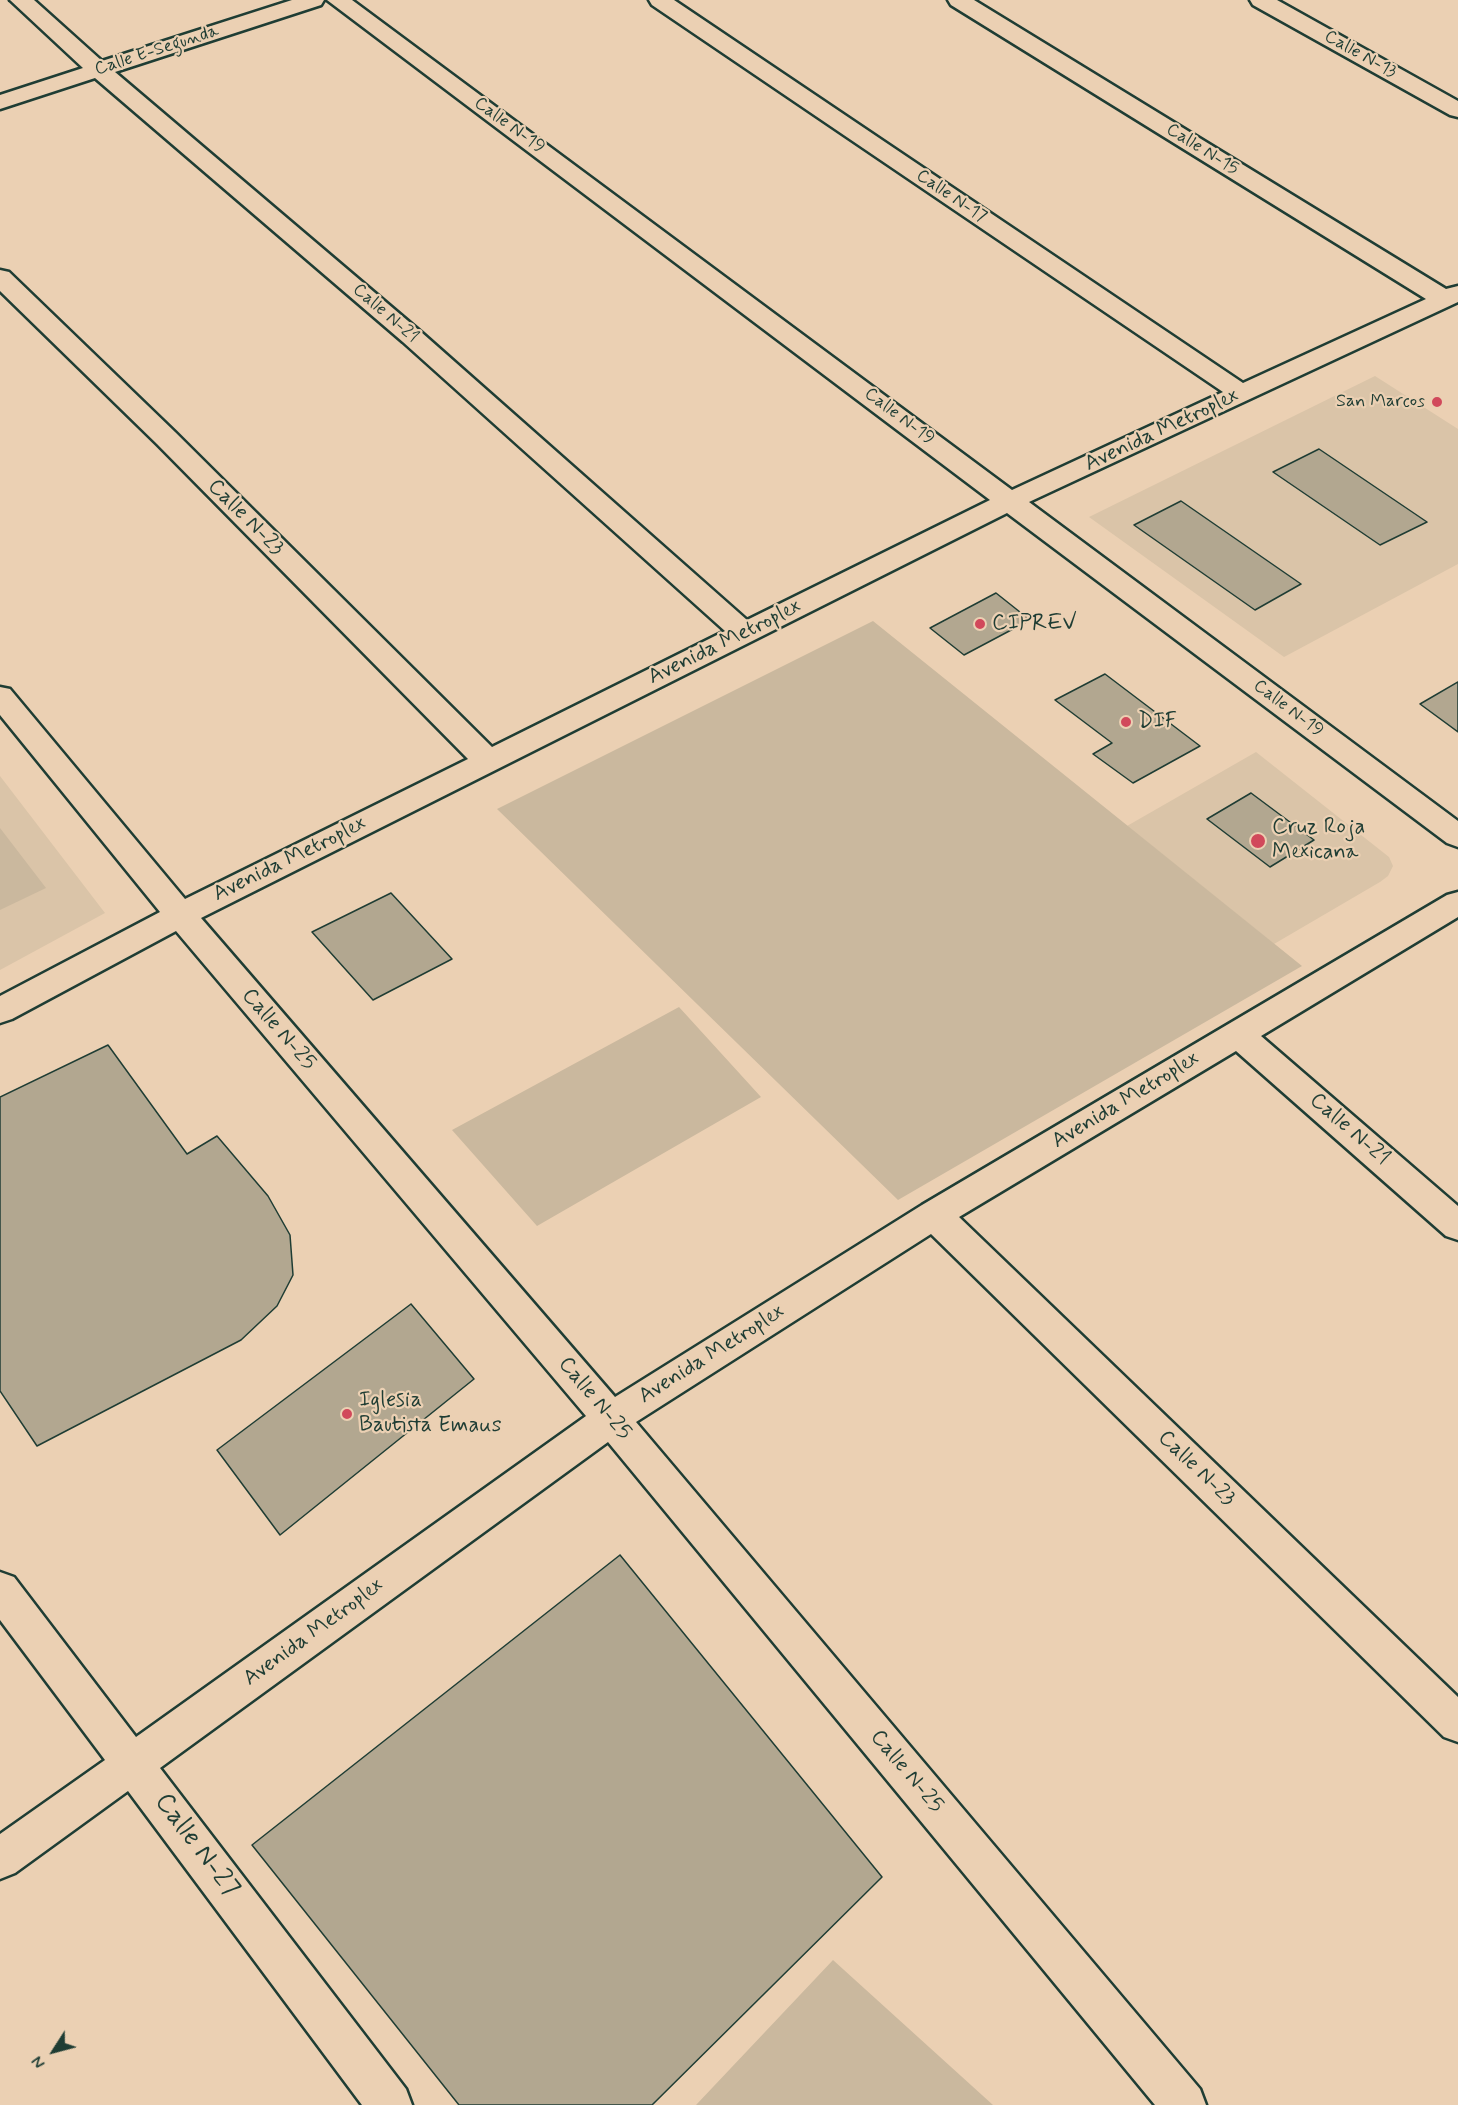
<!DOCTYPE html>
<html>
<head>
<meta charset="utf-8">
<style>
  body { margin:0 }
  #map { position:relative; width:1458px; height:2105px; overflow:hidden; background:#ebd0b3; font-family:Mynerve,sans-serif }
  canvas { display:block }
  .north { position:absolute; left:24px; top:2021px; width:60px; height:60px; -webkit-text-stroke:4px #ebd0b3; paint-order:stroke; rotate:234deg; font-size:16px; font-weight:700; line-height:24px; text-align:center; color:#1f3d34 }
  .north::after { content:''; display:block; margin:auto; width:21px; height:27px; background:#1f3d34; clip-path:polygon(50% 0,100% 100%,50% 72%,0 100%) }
</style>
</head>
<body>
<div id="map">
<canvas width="1458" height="2105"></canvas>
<div class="north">N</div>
</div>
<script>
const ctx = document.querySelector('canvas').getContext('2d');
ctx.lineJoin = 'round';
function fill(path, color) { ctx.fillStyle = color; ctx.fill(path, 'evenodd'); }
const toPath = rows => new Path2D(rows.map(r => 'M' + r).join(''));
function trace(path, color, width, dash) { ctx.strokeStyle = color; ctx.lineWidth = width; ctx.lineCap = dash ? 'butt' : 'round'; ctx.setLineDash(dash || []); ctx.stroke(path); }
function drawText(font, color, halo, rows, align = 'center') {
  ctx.font = font + ' Mynerve,sans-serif'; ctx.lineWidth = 4.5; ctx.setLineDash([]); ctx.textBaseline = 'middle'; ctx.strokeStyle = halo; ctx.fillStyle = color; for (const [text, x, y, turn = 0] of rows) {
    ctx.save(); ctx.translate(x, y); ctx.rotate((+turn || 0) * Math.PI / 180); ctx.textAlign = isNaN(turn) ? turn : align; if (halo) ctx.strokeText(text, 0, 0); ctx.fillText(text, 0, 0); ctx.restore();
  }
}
fill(toPath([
  [1375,376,1458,429,1458,564,1284,657,1089,517],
  [1256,752,1389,857,1393,866,1388,876,1380,882,1274,944,1127,826],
  [0,776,105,913,0,970]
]), '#dac4a8');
fill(toPath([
  [873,621,1302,966,898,1200,497,809],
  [0,828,46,888,0,910],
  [679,1007,761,1097,537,1226,452,1130],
  [833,1960,993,2105,696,2105]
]), '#cab89e');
const building = toPath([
  [1319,449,1427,522,1380,545,1273,472,1319,449],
  [1181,501,1301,584,1255,610,1134,525,1181,501],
  [996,593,1030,620,964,655,930,628,996,593],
  [1105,674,1200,746,1133,783,1093,754,1112,743,1055,700,1105,674],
  [1458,682,1458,732,1420,704,1458,682],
  [1251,793,1314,840,1270,867,1207,819,1251,793],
  [391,893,452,959,373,1000,312,932,391,893],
  [108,1045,187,1154,217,1136,268,1196,290,1235,293,1275,277,1306,241,1340,37,1446,0,1391,0,1097,108,1045],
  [411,1304,474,1379,280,1535,217,1450,411,1304],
  [620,1555,882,1877,652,2105,459,2105,252,1845,620,1555]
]);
fill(building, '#b2a790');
trace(building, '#1f3d34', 1.5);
const minor = toPath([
  [10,0,34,0,102,61,292,0,324,0,321,5,115,72,421,332,747,620,990,500,327,0,352,0,1012,490,1223,392,652,5,649,0,674,0,1243,383,1426,299,951,5,948,0,974,0,1446,289,1458,286,1458,302,1029,502,1458,821,1458,847,1447,843,1007,513,201,918,615,1397,922,1205,1447,895,1458,892,1458,917,1261,1036,1458,1206,1458,1240,1446,1236,1236,1051,959,1217,1458,1697,1458,1742,1444,1737,931,1234,636,1422,1200,2089,1206,2105,1155,2105,608,1442,160,1768,406,2089,412,2105,362,2105,128,1791,15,1873,0,1879,0,1834,105,1760,0,1620,0,1572,14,1577,136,1737,586,1416,176,931,12,1019,0,1023,0,996,160,912,0,715,0,687,10,689,185,899,468,759,157,444,0,291,0,270,9,272,175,432,492,747,725,631,403,342,95,78,0,109,0,95,83,68,10,0],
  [1250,0,1277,0,1458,101,1458,117,1450,115,1253,5,1250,0]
]);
trace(minor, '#1f3d34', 5);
fill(minor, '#ebd0b3');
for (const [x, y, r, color] of [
  [1437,402,6,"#d1495b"],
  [980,624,6,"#d1495b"],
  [1126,722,6,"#d1495b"],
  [1258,841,8,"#d1495b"],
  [347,1414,6,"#d1495b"]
]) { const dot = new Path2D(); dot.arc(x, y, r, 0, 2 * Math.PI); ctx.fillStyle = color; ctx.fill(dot); trace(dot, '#ebd0b3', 2); }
drawText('18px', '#1f3d34', '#ebd0b3', [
  ["Calle E-Segunda",157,51,-18],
  ["Calle N-13",1360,55,29],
  ["Calle N-19",509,126,36],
  ["Calle N-15",1202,150,32],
  ["Calle N-17",951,197,34],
  ["Calle N-21",385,314,41],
  ["Calle N-19",899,417,37],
  ["Calle N-19",1288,709,37]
]);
drawText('18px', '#1f3d34', '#ebd0b3', [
  ["San Marcos",1425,402]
], 'right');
drawText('22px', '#1f3d34', '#ebd0b3', [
  ["Avenida Metroplex",1162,431,-25],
  ["Calle N-23",245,518,45],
  ["Avenida Metroplex",725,643,-26],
  ["Avenida Metroplex",290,860,-26],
  ["Calle N-25",278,1030,49],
  ["Avenida Metroplex",1126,1101,-31],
  ["Calle N-21",1349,1130,41],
  ["Avenida Metroplex",712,1355,-32],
  ["Calle N-25",594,1399,50],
  ["Calle N-23",1196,1469,44],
  ["Avenida Metroplex",314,1633,-36],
  ["Calle N-25",906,1772,50]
]);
drawText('22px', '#1f3d34', '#ebd0b3', [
  ["CIPREV",992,624],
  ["DIF",1138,722],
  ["Cruz Roja",1272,828],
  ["Mexicana",1272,853],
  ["Iglesia",359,1401],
  ["Bautista Emaus",359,1426]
], 'left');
drawText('27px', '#1f3d34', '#ebd0b3', [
  ["Calle N-27",196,1846,53]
]);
</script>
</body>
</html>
